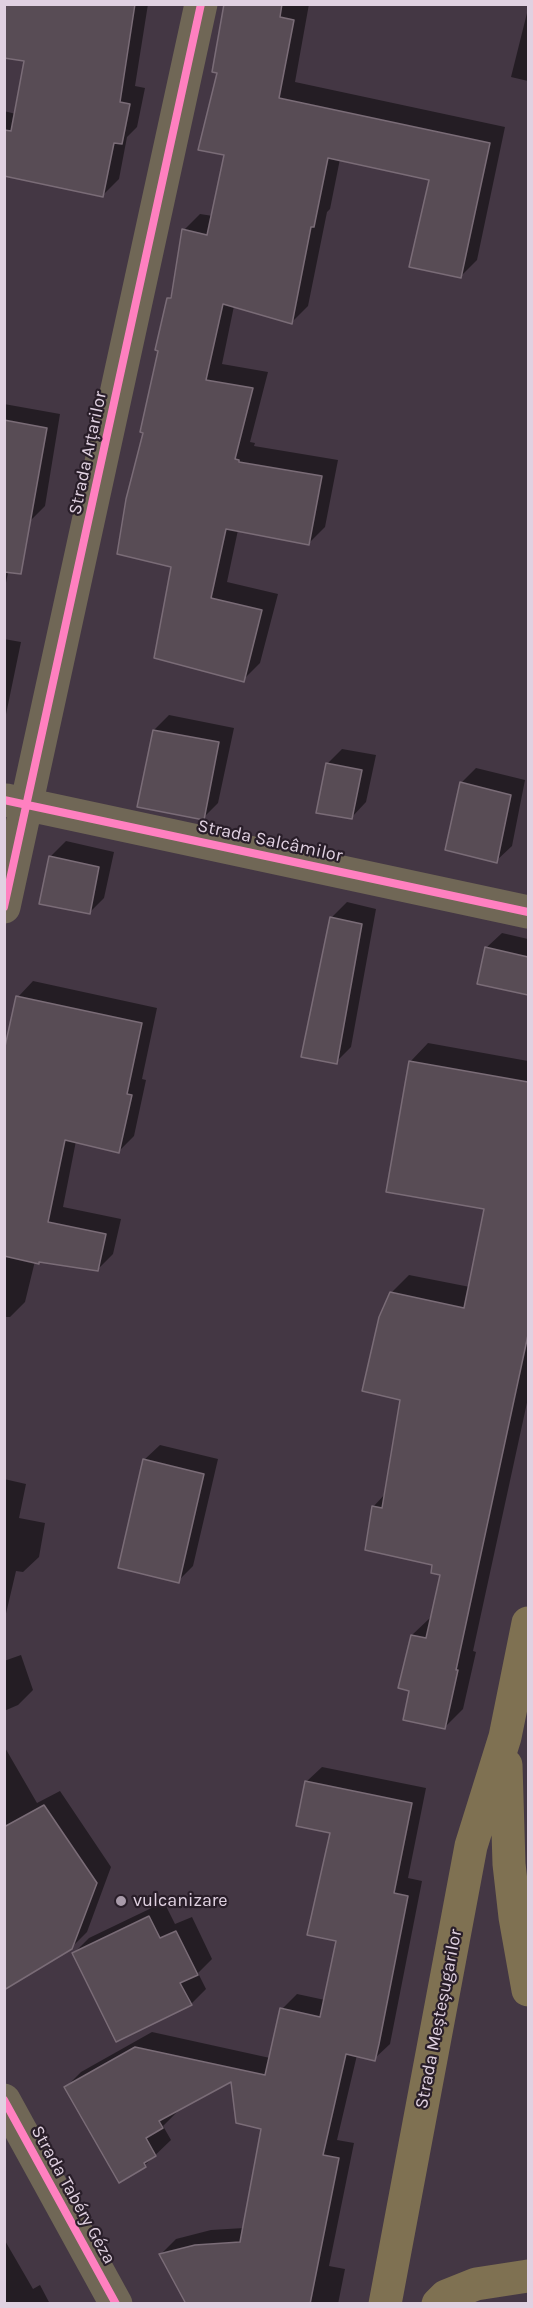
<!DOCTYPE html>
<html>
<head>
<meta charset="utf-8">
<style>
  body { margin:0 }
  #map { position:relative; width:533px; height:2308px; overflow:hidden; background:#443744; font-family:Karla,sans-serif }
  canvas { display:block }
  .frame { position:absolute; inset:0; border:6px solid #e0d1e1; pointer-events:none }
</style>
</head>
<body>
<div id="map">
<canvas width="533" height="2308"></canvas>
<div class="frame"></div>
</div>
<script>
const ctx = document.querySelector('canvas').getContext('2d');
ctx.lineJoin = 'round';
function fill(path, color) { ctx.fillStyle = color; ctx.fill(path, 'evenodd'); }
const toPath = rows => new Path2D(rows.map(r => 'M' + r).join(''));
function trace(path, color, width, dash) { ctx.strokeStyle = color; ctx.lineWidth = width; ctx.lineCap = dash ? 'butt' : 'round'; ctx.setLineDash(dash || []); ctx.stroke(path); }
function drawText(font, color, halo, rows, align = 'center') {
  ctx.font = font + ' Karla,sans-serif'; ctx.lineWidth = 4.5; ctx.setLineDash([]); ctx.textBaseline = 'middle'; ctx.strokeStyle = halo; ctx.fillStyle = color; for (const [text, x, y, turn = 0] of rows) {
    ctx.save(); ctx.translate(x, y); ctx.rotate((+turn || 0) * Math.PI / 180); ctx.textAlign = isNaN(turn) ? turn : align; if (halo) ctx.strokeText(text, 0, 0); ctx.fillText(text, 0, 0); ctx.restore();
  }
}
fill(toPath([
  [4,4,148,4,135,86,145,88,137,127,127,137,119,179,103,195,4,175,4,111,16,114,26,60],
  [226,4,309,4,295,82,505,127,477,260,461,276,430,178,340,159,330,209,327,212,308,306,292,322,234,306,222,364,268,372,250,442,255,443,254,446,338,460,325,527,308,544,238,530,227,582,278,594,260,663,243,680,173,566,144,432,169,298,173,294,184,230,200,214,213,216,226,154,219,72],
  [528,9,528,81,511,77],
  [4,404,60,414,45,506,31,520,19,517,4,593],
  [4,639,21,642,4,724],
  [169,715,234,728,218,803,203,818,154,730],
  [342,749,376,755,366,802,351,818,327,764],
  [476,768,525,780,512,846,496,861,461,783],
  [66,841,114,852,104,898,89,913,50,857],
  [347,902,376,909,351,1047,336,1062,332,917],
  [502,933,528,939,528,993,478,983,486,948],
  [33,981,157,1008,142,1079,146,1080,134,1136,119,1151,76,1141,63,1207,121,1219,113,1254,98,1269,35,1261,25,1302,10,1317,4,1317,4,1059,18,997],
  [428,1043,528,1061,528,1398,473,1651,476,1652,463,1709,445,1727,411,1690,412,1635,431,1617,442,1574,373,1507,386,1493,402,1399,391,1293,409,1275,470,1287,486,1208,410,1062],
  [160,1445,218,1459,193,1566,178,1581,144,1460],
  [4,1479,26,1484,19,1518,45,1523,39,1557,23,1572,16,1571,4,1622],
  [21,1655,33,1690,18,1705,4,1711,4,1661],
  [4,1746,37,1803,60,1791,111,1867,87,1932,71,1948,4,1965],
  [322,1767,426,1788,408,1878,422,1881,390,2044,374,2059,357,2055,337,2140,354,2143,329,2266,345,2269,338,2304,188,2304,161,2254,176,2239,211,2230,244,2228,262,2128,232,2080,176,2110,177,2112,163,2126,171,2140,145,2165,119,2181,66,2087,81,2072,152,2032,270,2058,282,2009,297,1994,325,2000,338,1940,332,1832,306,1782],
  [164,1902,175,1924,192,1917,212,1959,198,1973,206,1989,191,2004,74,1953,89,1938],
  [4,2239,33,2289,40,2285,50,2304,4,2304]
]), '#0007');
const building = toPath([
  [4,4,135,4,120,102,130,104,122,144,114,143,103,197,4,176,4,130,11,131,24,61,4,58,4,4],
  [224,4,282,4,280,17,294,20,279,98,490,143,461,278,409,267,429,180,328,158,314,227,311,227,292,324,223,304,206,380,253,388,235,459,239,460,239,462,322,476,309,545,226,529,211,598,262,610,244,682,154,658,171,567,117,554,126,499,143,433,140,432,158,351,155,350,167,298,171,298,182,229,207,235,224,155,198,150,217,73,212,72,224,4],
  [4,420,47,428,21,574,4,572,4,420],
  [153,730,219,742,204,820,137,807,153,730],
  [326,763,362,770,352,819,316,813,326,763],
  [460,782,511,795,497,863,445,850,460,782],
  [49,856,99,867,90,914,39,904,49,856],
  [330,917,362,924,337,1064,301,1057,330,917],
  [485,947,528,957,528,995,477,984,485,947],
  [16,996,142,1023,127,1094,132,1095,119,1153,65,1140,48,1222,106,1234,98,1271,39,1262,39,1264,4,1256,4,1051,16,996],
  [409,1061,528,1082,528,1335,456,1670,458,1670,445,1729,403,1720,409,1691,398,1688,411,1635,426,1638,440,1575,431,1573,432,1565,365,1550,372,1506,382,1508,400,1400,362,1391,379,1317,390,1292,464,1308,484,1209,386,1192,409,1061],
  [143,1459,204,1474,179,1583,118,1568,143,1459],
  [305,1781,412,1803,394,1893,408,1896,379,2044,375,2061,346,2054,323,2155,339,2158,310,2304,186,2304,159,2254,195,2245,240,2242,261,2129,236,2123,231,2082,159,2121,163,2128,146,2138,156,2156,144,2163,146,2167,119,2183,64,2087,135,2047,265,2075,280,2008,320,2017,336,1941,307,1935,330,1833,296,1826,305,1781],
  [44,1805,97,1883,72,1949,4,1990,4,1827,44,1805],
  [149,1916,160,1938,176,1931,198,1975,180,1983,192,2005,116,2042,72,1953,149,1916]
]);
fill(building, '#584c55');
trace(building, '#7a6c77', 1.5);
trace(toPath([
  [6,800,528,912],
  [4,907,201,4],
  [4,2100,116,2304]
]), '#706756', 33);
trace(toPath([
  [506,1765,509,1864,515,1917,528,1990],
  [385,2304,471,1846,505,1737,528,1623],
  [438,2304,446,2296,476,2284,528,2276]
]), '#7f7152', 33);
trace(toPath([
  [4,800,528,912],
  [4,907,201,4],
  [4,2100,116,2304]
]), '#ff80c0', 8);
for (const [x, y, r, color] of [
  [121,1901,6,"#a99baa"]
]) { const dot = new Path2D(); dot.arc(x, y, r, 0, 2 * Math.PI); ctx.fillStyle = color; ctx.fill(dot); trace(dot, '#291e29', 2); }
drawText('18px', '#e0d1e1', '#291e29', [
  ["Strada Arțarilor",88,453,-78],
  ["Strada Salcâmilor",270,841,12],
  ["Strada Meșteșugarilor",439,2019,-79],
  ["Strada Tabéry Géza",73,2195,61]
]);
drawText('18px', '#e0d1e1', '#291e29', [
  ["vulcanizare",133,1901]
], 'left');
</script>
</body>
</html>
